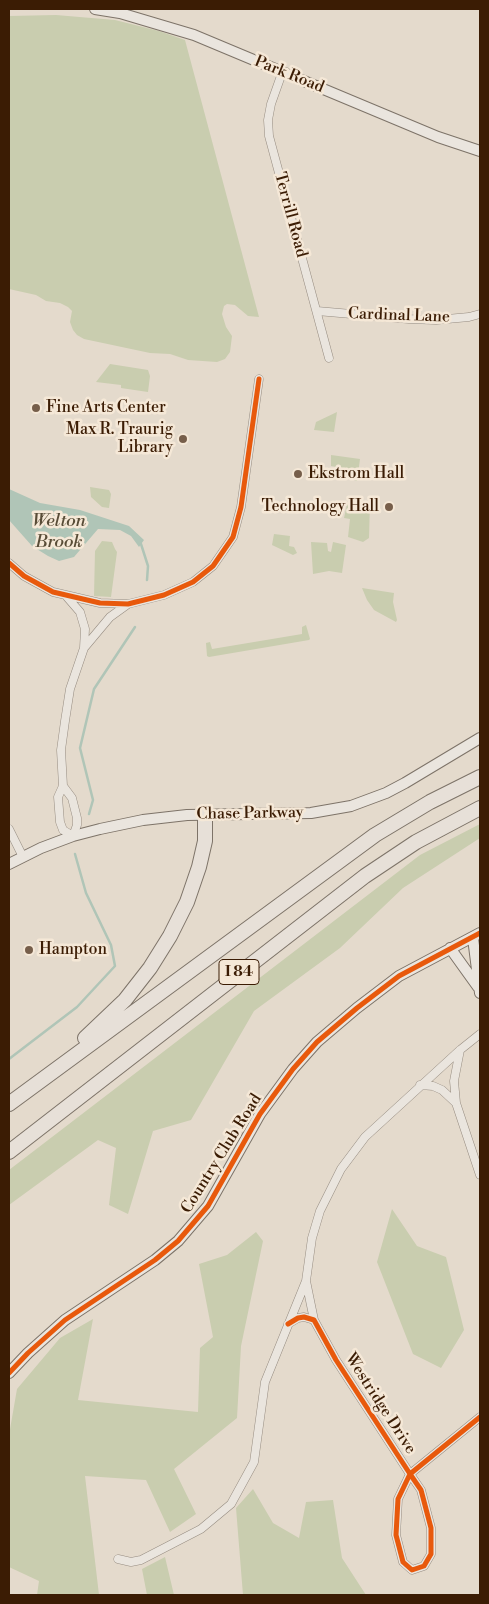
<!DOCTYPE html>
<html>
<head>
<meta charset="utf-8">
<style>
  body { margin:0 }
  #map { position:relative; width:489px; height:1604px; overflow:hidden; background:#e4dacc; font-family:"Libre Bodoni",serif }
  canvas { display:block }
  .frame { position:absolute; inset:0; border:10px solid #3b1c04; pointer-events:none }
</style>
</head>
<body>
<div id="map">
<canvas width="489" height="1604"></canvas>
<div class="frame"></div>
</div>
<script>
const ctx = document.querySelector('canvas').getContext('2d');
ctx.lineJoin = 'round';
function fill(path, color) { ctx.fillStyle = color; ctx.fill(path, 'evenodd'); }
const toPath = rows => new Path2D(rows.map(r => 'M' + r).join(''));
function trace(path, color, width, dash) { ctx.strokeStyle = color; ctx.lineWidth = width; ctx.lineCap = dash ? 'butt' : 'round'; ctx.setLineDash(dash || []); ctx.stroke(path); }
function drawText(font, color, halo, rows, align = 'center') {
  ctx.font = font + ' "Libre Bodoni",serif'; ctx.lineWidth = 5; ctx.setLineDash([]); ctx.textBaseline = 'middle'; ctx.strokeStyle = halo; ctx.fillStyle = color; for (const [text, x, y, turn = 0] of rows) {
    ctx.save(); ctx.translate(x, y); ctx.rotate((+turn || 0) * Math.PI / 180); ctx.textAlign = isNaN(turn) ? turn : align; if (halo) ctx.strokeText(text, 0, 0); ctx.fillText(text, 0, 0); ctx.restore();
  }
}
fill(toPath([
  [56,15,115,20,159,31,185,40,259,317,248,316,235,305,227,304,224,306,222,314,226,327,232,336,230,352,225,359,217,362,188,360,170,354,150,353,84,339,77,335,73,330,70,322,72,311,68,307,60,303,46,301,36,295,9,289,9,16],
  [110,364,148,370,150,376,148,392,121,388,121,385,96,382],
  [337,412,334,432,314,430,316,422],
  [331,455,360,459,357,481,343,476,341,468,331,466],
  [90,487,109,490,111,494,109,508,102,507,91,497],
  [348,500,370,502,369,538,363,542,348,537,350,519,344,518],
  [274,534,290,536,289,546,294,547,297,553,293,555,272,545],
  [102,541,112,542,115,549,117,552,111,597,94,596,95,551],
  [311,542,327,543,328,551,331,552,333,542,346,545,342,573,329,571,313,574],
  [362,588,394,593,393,602,397,620,396,622,374,610,367,600],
  [306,625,310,639,309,640,209,657,207,656,206,643,210,642,212,649,302,634,302,627],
  [480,824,480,838,403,888,340,948,254,1011,191,1120,153,1131,128,1214,109,1205,116,1148,98,1140,9,1205,9,1170,420,855],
  [392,1209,417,1246,446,1257,464,1330,441,1368,413,1354,377,1262],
  [256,1232,263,1241,241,1346,237,1418,174,1469,196,1514,170,1532,146,1480,85,1476,99,1595,37,1595,39,1581,9,1567,9,1435,17,1389,60,1338,93,1319,78,1400,198,1412,200,1348,213,1337,199,1264,227,1255],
  [253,1489,273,1523,299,1538,306,1502,333,1500,342,1558,366,1595,243,1595,236,1508],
  [165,1557,174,1595,147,1595,142,1569]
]), '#c9cdaf');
fill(toPath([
  [9,489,40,503,80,510,129,526,144,540,139,547,131,536,120,530,98,529,74,557,59,561,48,556,32,546,9,520]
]), '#b0c5b7');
trace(toPath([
  [141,544,148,566,147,580],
  [89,814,93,800,80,748,94,689,135,627],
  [9,1059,77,1007,115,966,111,945,86,893,75,854]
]), '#b0c5b7', 2.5);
const street = toPath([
  [282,73,271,104,268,120,269,136,329,358],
  [317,311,409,319,436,320,469,317,480,314],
  [9,563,24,576,53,592,100,603,128,604,164,595,193,582,213,566,233,537,241,507,259,379],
  [84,648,110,617,128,604],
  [63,786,72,798,77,818,77,825,73,836,63,830,60,822,58,797,63,786,61,750,65,721,70,689,84,648,85,629,80,612,67,597],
  [9,829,23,857],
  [420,1085,433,1086,442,1090,456,1103,480,1175],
  [456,1103,454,1081,460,1050],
  [314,1320,306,1281,312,1238,320,1211,341,1169,365,1137,460,1050,480,1034],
  [288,1324,298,1318,304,1317,314,1320,336,1360,410,1474,421,1490,431,1528,431,1554,424,1566,412,1570,403,1562,396,1535,398,1499,410,1474,480,1417],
  [118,1559,131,1562,141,1560,201,1529,231,1504,254,1462,265,1382,306,1281]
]);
const secondary = toPath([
  [95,9,120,13,194,35,438,137,480,151],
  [9,864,41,848,73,836,100,829,143,820,187,815,311,813,351,806,386,793,405,783,480,738],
  [473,938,480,993],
  [450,948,478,987],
  [9,1373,28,1353,65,1320,155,1260,178,1241,208,1206,260,1114,293,1069,317,1042,357,1008,399,976,480,933]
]);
const highway = toPath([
  [85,1038,125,1000,150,968,170,936,187,902,199,867,205,841,205,814],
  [9,1104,375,835,430,802,480,777],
  [9,1152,365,876,416,842,480,808]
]);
trace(street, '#968c81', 9);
trace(secondary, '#7d7368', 12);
trace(highway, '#7d7368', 16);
trace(street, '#eae5de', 8);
trace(secondary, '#eae5de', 10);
trace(highway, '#e7e0d8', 14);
trace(toPath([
  [9,563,24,576,53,592,100,603,128,604,164,595,193,582,213,566,233,537,241,507,259,379],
  [288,1324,298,1318,304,1317,314,1320,336,1360,410,1474,421,1490,431,1528,431,1554,424,1566,412,1570,403,1562,396,1535,398,1499,410,1474,480,1417],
  [9,1373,28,1353,65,1320,155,1260,178,1241,208,1206,260,1114,293,1069,317,1042,357,1008,399,976,480,933]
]), '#e8590c', 5);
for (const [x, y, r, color] of [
  [36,408,5,"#765e4a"],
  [183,439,5,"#765e4a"],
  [298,474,5,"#765e4a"],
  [389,507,5,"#765e4a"],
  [29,950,5,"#765e4a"]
]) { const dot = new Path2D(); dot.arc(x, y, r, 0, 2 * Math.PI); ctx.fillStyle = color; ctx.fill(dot); trace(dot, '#f5e8d7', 2); }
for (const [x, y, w] of [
  [239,972,40]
]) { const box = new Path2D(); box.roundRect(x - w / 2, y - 12.5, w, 25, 4); ctx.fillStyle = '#f5e8d7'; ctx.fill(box); trace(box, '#3b1c04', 1); }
drawText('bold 15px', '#3b1c04', null, [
  ["I 84",239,972]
]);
drawText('16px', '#3b1c04', '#f5e8d7', [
  ["Park Road",289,75,22],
  ["Terrill Road",290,215,75],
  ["Cardinal Lane",399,316,2],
  ["Chase Parkway",250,814,-1],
  ["Country Club Road",222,1154,-58],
  ["Westridge Drive",380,1404,57]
]);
drawText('16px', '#3b1c04', '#f5e8d7', [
  ["Fine Arts Center",46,408],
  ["Max R. Traurig",173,430,"right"],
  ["Library",173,448,"right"],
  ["Ekstrom Hall",308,474],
  ["Technology Hall",379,507,"right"],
  ["Hampton",39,950]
], 'left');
drawText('italic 18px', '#584c37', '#f5e8d7', [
  ["Welton",59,522],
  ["Brook",59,543]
]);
</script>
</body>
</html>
